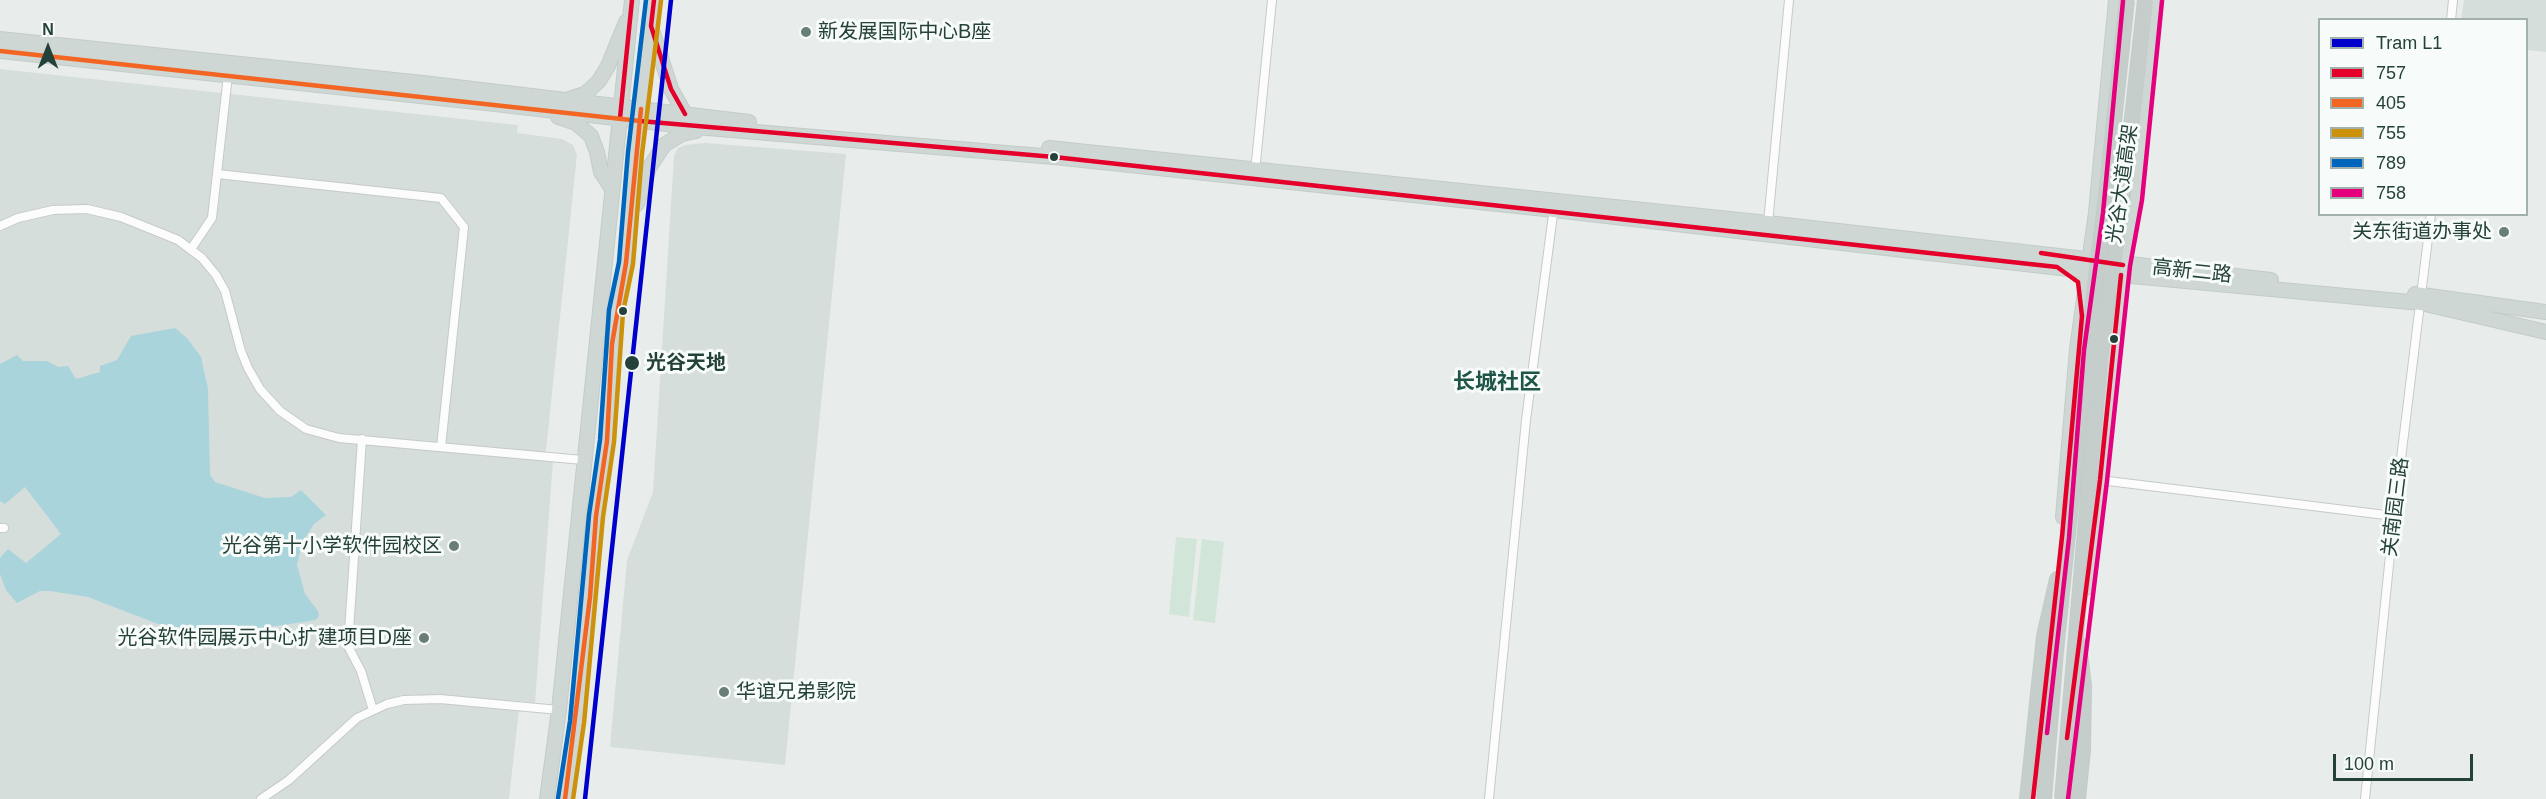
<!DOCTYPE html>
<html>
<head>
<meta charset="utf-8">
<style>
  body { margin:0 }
  #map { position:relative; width:2546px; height:799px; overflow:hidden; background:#e8edeb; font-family:Arial,sans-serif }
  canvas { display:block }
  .legend { position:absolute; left:2318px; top:18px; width:210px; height:198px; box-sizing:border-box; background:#f7fbf9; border:2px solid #a3b1ad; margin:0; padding:8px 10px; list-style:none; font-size:18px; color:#24423a }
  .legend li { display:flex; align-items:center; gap:12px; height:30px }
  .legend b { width:30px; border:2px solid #a3b1ad }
  .north { position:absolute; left:18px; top:18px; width:60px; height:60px; -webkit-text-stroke:4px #f7fbf9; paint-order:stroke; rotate:0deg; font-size:16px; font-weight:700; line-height:24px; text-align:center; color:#24423a }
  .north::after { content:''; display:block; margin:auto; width:21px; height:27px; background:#24423a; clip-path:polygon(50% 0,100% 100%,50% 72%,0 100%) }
  .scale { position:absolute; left:2333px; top:754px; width:140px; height:27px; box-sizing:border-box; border:3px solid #24423a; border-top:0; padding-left:8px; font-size:18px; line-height:21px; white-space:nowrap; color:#24423a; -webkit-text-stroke:4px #f7fbf9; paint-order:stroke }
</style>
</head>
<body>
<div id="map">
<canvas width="2546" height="799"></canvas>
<ul class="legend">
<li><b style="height:8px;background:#0000cd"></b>Tram L1</li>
<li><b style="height:8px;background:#e4002b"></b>757</li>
<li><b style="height:8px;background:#f26522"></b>405</li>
<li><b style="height:8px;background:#cd920c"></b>755</li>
<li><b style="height:8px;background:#0065bd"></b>789</li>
<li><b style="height:8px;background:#e5007d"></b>758</li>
</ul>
<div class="north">N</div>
<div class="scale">100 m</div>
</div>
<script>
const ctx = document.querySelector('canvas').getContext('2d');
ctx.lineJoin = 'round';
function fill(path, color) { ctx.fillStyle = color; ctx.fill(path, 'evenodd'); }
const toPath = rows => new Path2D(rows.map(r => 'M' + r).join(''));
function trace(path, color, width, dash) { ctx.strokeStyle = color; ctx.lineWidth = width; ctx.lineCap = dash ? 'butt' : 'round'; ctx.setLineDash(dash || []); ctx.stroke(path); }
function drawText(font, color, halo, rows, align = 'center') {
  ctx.font = font + ' Arial,"Noto Sans SC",sans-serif'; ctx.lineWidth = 6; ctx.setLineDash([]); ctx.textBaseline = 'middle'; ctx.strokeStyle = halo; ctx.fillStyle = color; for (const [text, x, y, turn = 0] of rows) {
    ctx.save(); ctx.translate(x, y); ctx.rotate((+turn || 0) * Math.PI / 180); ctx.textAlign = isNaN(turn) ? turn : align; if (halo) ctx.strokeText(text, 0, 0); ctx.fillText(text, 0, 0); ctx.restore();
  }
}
fill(toPath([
  [2464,0,2546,0,2546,52,2527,50,2526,20,2461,19],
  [0,69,518,125,517,133,562,139,573,145,577,155,545,460,553,461,535,703,520,701,509,799,0,799],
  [705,143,846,154,785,765,610,747,627,560,653,492,674,156,678,148,685,145]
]), '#d6dedb');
fill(toPath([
  [1176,537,1197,539,1189,617,1169,614],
  [1202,539,1224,542,1215,623,1193,620]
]), '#d1e6d8');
fill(toPath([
  [175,328,187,338,201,357,208,389,210,475,215,482,265,498,291,497,301,490,326,515,314,524,302,543,297,565,305,594,318,611,319,616,316,620,216,635,158,624,88,597,50,591,40,591,17,603,6,590,0,574,0,558,8,549,26,563,61,534,25,487,5,504,0,501,0,364,17,355,23,361,47,361,58,367,68,366,76,379,100,372,100,366,117,360,131,336]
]), '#a9d4db');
const minor = toPath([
  [2451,20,2453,0],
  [1255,172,1272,0],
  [217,174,441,198,464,227,441,447],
  [1768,223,1789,0],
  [0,226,18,218,53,210,87,209,121,217,178,240,202,258,216,275,225,291,241,351,248,368,260,389,280,411,306,429,339,438,583,460],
  [191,249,212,218,228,75],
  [362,439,348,646,361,671,373,710],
  [2100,480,2394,516],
  [0,528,4,528],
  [261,799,289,780,357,718,387,704,404,700,440,699,559,710],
  [1489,799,1526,420,1554,207],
  [2365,799,2394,516,2431,214]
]);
const primary = toPath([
  [653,33,671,89,685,114],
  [0,39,423,83,749,122],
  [0,51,495,104,684,126,1054,157,1554,210,2121,275,2421,303,2546,332],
  [569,99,585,94,599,81,608,66,626,22],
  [558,117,576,123,591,136,597,152,601,172,612,189],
  [1049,148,1768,223,2271,280],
  [637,204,649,168,664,145,682,134,696,131],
  [2415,294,2546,312],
  [2063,517,2077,349,2096,212,2116,0],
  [2086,588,2123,265,2135,199,2155,0],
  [2044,698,2050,643],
  [547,799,559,710,632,0],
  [565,799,577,722,596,516,607,441,616,311,626,263,635,153,654,0]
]);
const trunk = toPath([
  [2027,799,2044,636,2057,579],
  [2078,799,2083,750,2084,686,2079,644]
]);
trace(minor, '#c5cac8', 10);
trace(primary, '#c3ccc9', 16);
trace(trunk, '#c3ccc9', 16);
trace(minor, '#fcfcfc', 8);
trace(primary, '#cfd7d5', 14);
trace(trunk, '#c6cecc', 14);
const trunkBridge = toPath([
  [2044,799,2056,651,2086,359,2106,196,2127,0],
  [2062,799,2100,357,2126,172,2145,0]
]);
trace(trunkBridge, '#c3ccc9', 16, []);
trace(trunkBridge, '#c6cecc', 14);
trace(toPath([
  [654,0,651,26,671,89,685,114],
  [620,118,632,0],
  [640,121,1054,157,2057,267,2078,282,2082,316,2062,537,2033,799],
  [2041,253,2123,265],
  [2067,738,2100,480,2121,275]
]), '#e4002b', 4.5);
trace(toPath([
  [0,51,640,121],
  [565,799,590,597,596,516,607,441,612,344,626,263,641,109]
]), '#f26522', 4.5);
trace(toPath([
  [573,799,584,723,603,517,614,442,623,312,633,264,642,154,661,1]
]), '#cd920c', 4.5);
trace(toPath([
  [558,798,570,721,589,515,600,440,609,310,619,262,628,152,646,0]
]), '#0065bd', 4.5);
trace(toPath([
  [2047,733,2069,538,2084,350,2103,213,2123,1],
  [2068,799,2107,481,2130,266,2142,200,2162,1]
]), '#e5007d', 4.5);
trace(toPath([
  [585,799,671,0]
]), '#0000cd', 4.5);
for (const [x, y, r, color] of [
  [806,32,6,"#697e78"],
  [1054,157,5,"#24423a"],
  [2504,232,6,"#697e78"],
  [623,311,5,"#24423a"],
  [2114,339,5,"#24423a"],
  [632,363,8,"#24423a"],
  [454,546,6,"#697e78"],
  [424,638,6,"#697e78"],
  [724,692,6,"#697e78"]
]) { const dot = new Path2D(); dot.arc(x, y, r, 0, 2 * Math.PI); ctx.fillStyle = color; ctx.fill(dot); trace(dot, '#f7fbf9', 2); }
drawText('20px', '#24423a', '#f7fbf9', [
  ["新发展国际中心B座",818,32,"left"],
  ["关东街道办事处",2492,232],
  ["光谷第十小学软件园校区",442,546],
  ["光谷软件园展示中心扩建项目D座",412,638],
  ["华谊兄弟影院",736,692,"left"]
], 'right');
drawText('20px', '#24423a', '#f7fbf9', [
  ["光谷大道高架",2123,184,-82],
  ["高新二路",2192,272,6],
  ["关南园三路",2396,507,-83]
]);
drawText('bold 20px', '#24423a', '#f7fbf9', [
  ["光谷天地",646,363]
], 'left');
drawText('bold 22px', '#1f5548', '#f7fbf9', [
  ["长城社区",1497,383]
]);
</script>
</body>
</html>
